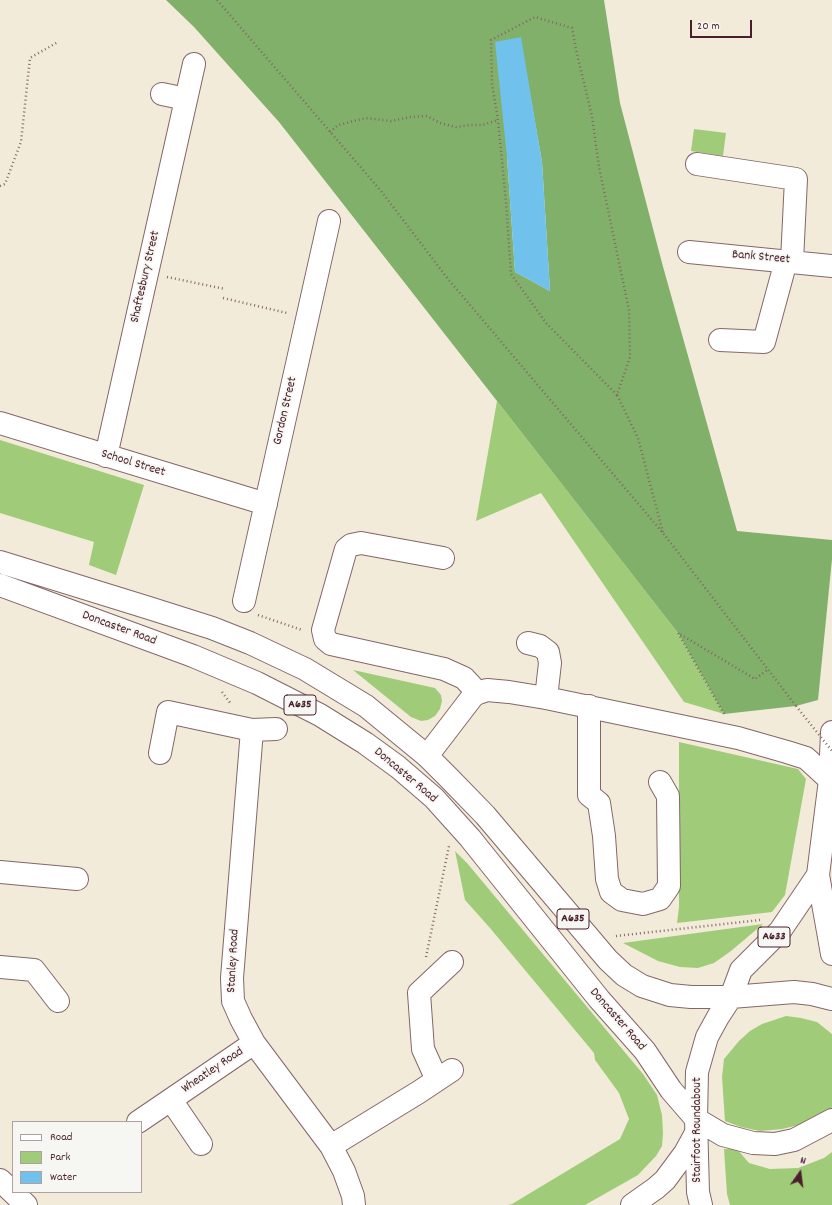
<!DOCTYPE html>
<html>
<head>
<meta charset="utf-8">
<style>
  body { margin:0 }
  #map { position:relative; width:832px; height:1205px; overflow:hidden; background:#f2ebd9; font-family:Dekko,sans-serif }
  canvas { display:block }
  .legend { position:absolute; left:12px; top:1121px; width:130px; height:72px; box-sizing:border-box; background:#f6f6f2; border:1px solid #b1a0a2; margin:0; padding:5px 7px; list-style:none; font-size:12px; color:#4a1f2b }
  .legend li { display:flex; align-items:center; gap:8px; height:20px }
  .legend b { width:20px; border:1px solid #b1a0a2 }
  .north { position:absolute; left:780px; top:1153px; width:40px; height:40px; -webkit-text-stroke:3px #f6f6f2; paint-order:stroke; rotate:14deg; font-size:11px; font-weight:700; line-height:16px; text-align:center; color:#4a1f2b }
  .north::after { content:''; display:block; margin:auto; width:14px; height:18px; background:#4a1f2b; clip-path:polygon(50% 0,100% 100%,50% 72%,0 100%) }
  .scale { position:absolute; left:690px; top:20px; width:62px; height:18px; box-sizing:border-box; border:2px solid #4a1f2b; border-top:0; padding-left:5px; font-size:12px; line-height:14px; white-space:nowrap; color:#4a1f2b; -webkit-text-stroke:3px #f6f6f2; paint-order:stroke }
</style>
</head>
<body>
<div id="map">
<canvas width="832" height="1205"></canvas>
<ul class="legend">
<li><b style="height:5px;background:#fff"></b>Road</li>
<li><b style="height:11px;background:#a0cc79"></b>Park</li>
<li><b style="height:11px;background:#70c1eb"></b>Water</li>
</ul>
<div class="north">N</div>
<div class="scale">20 m</div>
</div>
<script>
const ctx = document.querySelector('canvas').getContext('2d');
ctx.lineJoin = 'round';
function fill(path, color) { ctx.fillStyle = color; ctx.fill(path, 'evenodd'); }
const toPath = rows => new Path2D(rows.map(r => 'M' + r).join(''));
function trace(path, color, width, dash) { ctx.strokeStyle = color; ctx.lineWidth = width; ctx.lineCap = dash ? 'butt' : 'round'; ctx.setLineDash(dash || []); ctx.stroke(path); }
function drawText(font, color, halo, rows, align = 'center') {
  ctx.font = font + ' Dekko,sans-serif'; ctx.lineWidth = 3.5; ctx.setLineDash([]); ctx.textBaseline = 'middle'; ctx.strokeStyle = halo; ctx.fillStyle = color; for (const [text, x, y, turn = 0] of rows) {
    ctx.save(); ctx.translate(x, y); ctx.rotate((+turn || 0) * Math.PI / 180); ctx.textAlign = isNaN(turn) ? turn : align; if (halo) ctx.strokeText(text, 0, 0); ctx.fillText(text, 0, 0); ctx.restore();
  }
}
fill(toPath([
  [694,129,726,133,723,156,691,151],
  [497,401,678,633,724,714,684,702,541,493,476,521],
  [0,440,144,485,116,575,89,565,94,542,0,513],
  [353,670,435,688,441,695,442,701,440,709,435,716,428,720,421,721,411,717],
  [679,742,798,769,806,779,785,895,772,912,677,923,679,907],
  [455,851,467,863,643,1074,657,1095,662,1115,663,1133,662,1146,656,1156,638,1175,585,1205,508,1205,512,1204,620,1139,629,1119,619,1093,595,1060,594,1053,490,928,465,900],
  [763,924,731,951,714,963,698,968,680,967,658,961,623,943],
  [786,1016,801,1018,817,1022,832,1034,832,1110,803,1124,782,1129,760,1131,741,1127,725,1121,722,1077,724,1059,739,1041,750,1031,762,1024],
  [724,1149,737,1149,749,1163,770,1169,798,1168,824,1158,832,1152,832,1205,730,1205,727,1194]
]), '#a0cc79');
fill(toPath([
  [166,0,604,0,620,103,662,263,737,531,832,540,832,559,818,700,796,706,724,714,678,633,497,401,279,122,194,27],
  [520,37,542,162,550,291,515,272,507,157]
]), '#80b069');
fill(toPath([
  [521,37,542,162,550,291,515,272,507,157,495,42]
]), '#70c1eb');
const minor = toPath([
  [162,94,186,99],
  [697,164,796,179,792,261],
  [689,252,832,266],
  [720,340,764,342,786,261],
  [0,423,266,504],
  [106,456,194,64],
  [443,558,361,543,351,545,346,549,323,630,325,639,331,644,444,669,464,678,478,693],
  [244,601,329,221],
  [528,643,540,646,548,652,550,663,546,698],
  [589,706,589,795,599,803,604,836,607,879,611,892,622,900,643,904,660,899,669,886,668,796,660,782],
  [252,730,232,978,233,1001,241,1019,254,1043,331,1146,344,1171,353,1196,354,1205],
  [160,753,168,712,252,730,276,729],
  [427,756,473,696,478,693,487,690,509,692,546,698,738,738,787,752,806,758,830,780,832,778],
  [0,872,77,879],
  [0,967,34,970,58,1001],
  [437,1080,423,1049,419,993,452,962],
  [171,1100,201,1144],
  [138,1122,254,1043],
  [331,1146,419,1092,452,1070],
  [0,1180,26,1205]
]);
const major = toPath([
  [632,1205,656,1188,665,1180,685,1153,697,1131]
]);
const highway = toPath([
  [0,562,149,608,212,628,250,643,305,669,366,706,427,756,450,779,485,815,608,960,624,975,642,986,670,995,691,997,731,997,794,992,812,994,832,999],
  [0,585,193,656,257,683,320,715,365,743,398,767,434,798,470,838,599,999,645,1051,671,1090,696,1119,723,1135,753,1143,775,1144,794,1140,832,1120],
  [818,875,832,954],
  [701,1205,698,1192,696,1119,697,1072,707,1037,718,1017,731,997,741,970,780,931,818,875,830,780,832,732]
]);
trace(minor, '#856668', 24);
trace(major, '#856668', 24);
trace(highway, '#856668', 24);
trace(toPath([
  [217,0,381,191,448,279,663,533,796,706],
  [330,132,338,125,366,118,391,121,411,117,427,116,440,123,456,127,470,125,483,125,498,120],
  [0,186,5,184,21,142,30,58,58,42],
  [167,277,225,289],
  [223,298,287,313],
  [617,395,546,323,511,274,506,202,498,120,492,84,491,40,535,17,572,28,577,54,592,116,599,167,629,310,630,357,617,395,638,438,663,533],
  [258,615,302,630],
  [222,692,231,704],
  [724,714,678,633,755,679,767,670],
  [616,936,760,920],
  [426,957,449,846]
]), '#856668', 2.5, [1, 3]);
trace(minor, '#fff', 22);
trace(major, '#fff', 22);
trace(highway, '#fff', 22);
trace(toPath([
  [796,706,832,751]
]), '#856668', 2.5, [1, 3]);
for (const [x, y, w] of [
  [300,705,32],
  [573,919,32],
  [774,937,32]
]) { const box = new Path2D(); box.roundRect(x - w / 2, y - 10, w, 20, 3); ctx.fillStyle = '#f6f6f2'; ctx.fill(box); trace(box, '#4a1f2b', 1); }
drawText('bold 12px', '#4a1f2b', null, [
  ["A635",300,705],
  ["A635",573,919],
  ["A633",774,937]
]);
drawText('13px', '#4a1f2b', '#f6f6f2', [
  ["Bank Street",761,258,5],
  ["Shaftesbury Street",146,277,-77],
  ["Gordon Street",286,411,-77],
  ["School Street",133,464,17],
  ["Doncaster Road",119,629,20],
  ["Doncaster Road",405,776,40],
  ["Stanley Road",234,961,-87],
  ["Doncaster Road",617,1020,49],
  ["Wheatley Road",213,1071,-34],
  ["Stairfoot Roundabout",698,1130,-90]
]);
</script>
</body>
</html>
